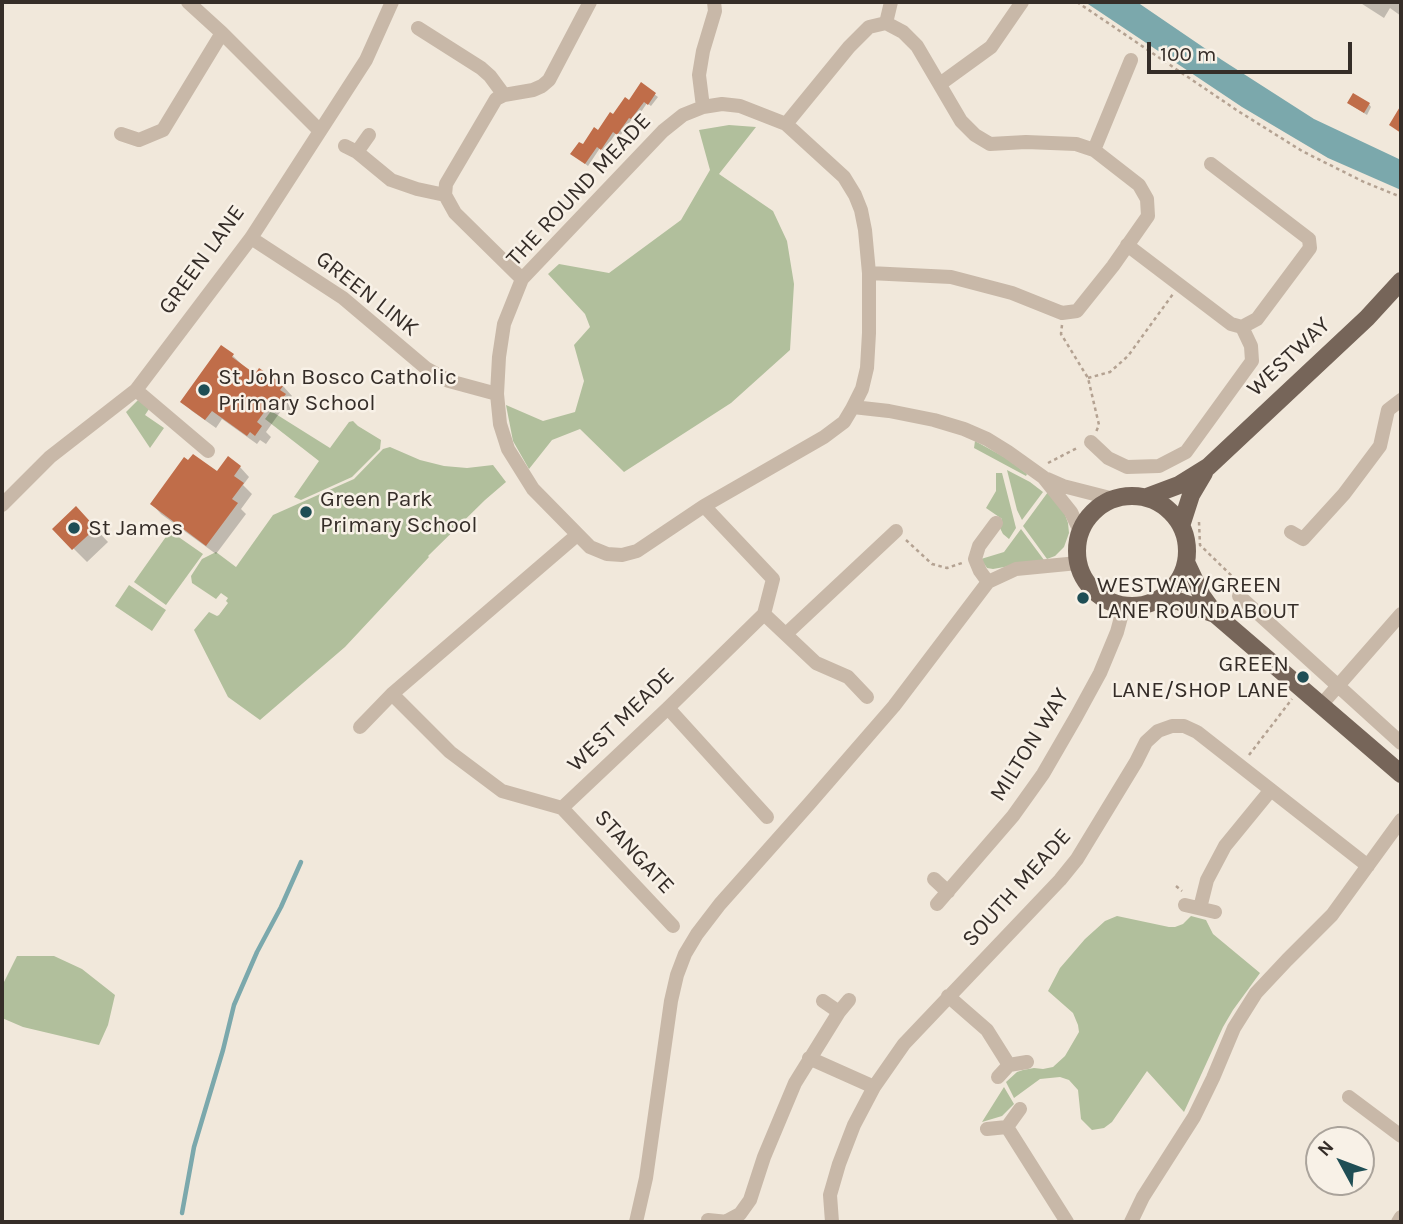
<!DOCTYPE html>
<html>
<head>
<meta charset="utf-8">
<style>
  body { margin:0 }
  #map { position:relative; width:1403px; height:1224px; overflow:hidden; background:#f1e8db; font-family:Karla,sans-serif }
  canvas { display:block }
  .frame { position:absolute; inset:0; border:4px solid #352d28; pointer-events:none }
  .north { position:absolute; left:1305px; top:1126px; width:70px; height:70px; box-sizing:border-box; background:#f8f1e7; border:2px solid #aaa39b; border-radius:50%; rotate:311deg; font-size:19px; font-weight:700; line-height:28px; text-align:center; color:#352d28 }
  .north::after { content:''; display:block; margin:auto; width:24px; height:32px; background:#1f4e55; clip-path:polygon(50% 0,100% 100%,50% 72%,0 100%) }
  .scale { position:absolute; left:1147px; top:42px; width:205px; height:32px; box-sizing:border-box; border:4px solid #352d28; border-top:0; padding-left:9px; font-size:21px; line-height:24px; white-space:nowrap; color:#352d28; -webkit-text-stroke:5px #f8f1e7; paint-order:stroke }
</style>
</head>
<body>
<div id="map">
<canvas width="1403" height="1224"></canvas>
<div class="frame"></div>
<div class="north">N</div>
<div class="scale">100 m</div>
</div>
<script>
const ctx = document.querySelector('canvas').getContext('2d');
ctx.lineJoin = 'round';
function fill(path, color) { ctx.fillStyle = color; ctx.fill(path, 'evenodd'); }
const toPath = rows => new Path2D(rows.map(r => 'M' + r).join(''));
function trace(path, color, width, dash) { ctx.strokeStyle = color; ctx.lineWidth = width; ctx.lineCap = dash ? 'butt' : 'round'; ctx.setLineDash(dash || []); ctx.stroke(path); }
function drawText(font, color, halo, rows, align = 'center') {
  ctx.font = font + ' Karla,sans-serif'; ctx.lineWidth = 5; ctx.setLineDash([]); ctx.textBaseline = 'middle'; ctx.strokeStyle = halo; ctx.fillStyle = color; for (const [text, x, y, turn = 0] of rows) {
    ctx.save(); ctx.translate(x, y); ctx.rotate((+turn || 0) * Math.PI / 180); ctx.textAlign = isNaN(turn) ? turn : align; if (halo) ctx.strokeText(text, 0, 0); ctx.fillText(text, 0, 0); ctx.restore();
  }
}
fill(toPath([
  [729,125,756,127,719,174,773,211,787,241,794,284,790,350,731,403,624,472,580,429,552,440,529,469,513,441,506,405,543,421,575,412,584,381,574,345,590,327,585,314,548,274,559,264,609,273,681,220,710,170,699,130],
  [141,397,151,406,145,415,164,428,150,448,126,412],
  [271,411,330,448,349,422,353,421,358,426,381,440,380,449,352,477,301,500,294,497,319,461,265,419],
  [975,441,1006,458,1027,474,1026,476,974,448],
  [390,447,420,460,444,466,467,468,493,465,506,482,485,500,428,556,429,557,345,647,260,720,228,697,194,630,209,612,217,616,219,615,228,603,226,601,228,598,221,593,216,599,192,583,191,576,202,559,216,552,236,567,273,515,354,479,383,449],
  [1007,470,1030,482,1043,492,1022,520,1017,510],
  [996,473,1002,473,1016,528,1009,539,1003,534,1000,528,1002,519,986,508,996,491],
  [1048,492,1062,506,1068,523,1069,533,1064,547,1055,556,1047,559,1023,526],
  [1021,529,1044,560,993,569,987,568,981,559,1004,552],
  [170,531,203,554,166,605,134,582],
  [129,585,166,610,152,631,115,606],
  [1117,916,1169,927,1175,927,1183,924,1191,916,1206,920,1213,934,1260,973,1233,1010,1223,1027,1184,1112,1147,1071,1112,1122,1104,1128,1092,1130,1081,1119,1078,1090,1069,1080,1060,1077,1040,1079,1014,1098,1006,1082,1017,1072,1023,1070,1034,1068,1043,1069,1053,1067,1065,1056,1079,1032,1078,1025,1073,1013,1048,991,1060,968,1085,939,1105,921],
  [17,956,54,956,82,969,115,995,108,1025,99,1045,23,1027,2,1018,2,986],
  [1004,1087,1014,1104,1002,1116,982,1122]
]), '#b1bf9c');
fill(toPath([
  [1085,2,1137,2,1222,60,1314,119,1401,160,1401,190,1328,158,1242,107]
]), '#7ba8ac');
fill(toPath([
  [1359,2,1401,2,1401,16,1390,8,1384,18],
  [642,85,658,97,651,106,647,103,635,121,632,119,620,136,616,133,604,151,600,148,588,166,575,156,614,116,630,103],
  [1369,104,1371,107,1367,115,1351,105],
  [233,356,255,377,283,386,292,396,289,400,294,405,288,412,283,408,266,432,271,437,266,444,260,440,257,444,222,419,216,428,192,411,182,401],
  [240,467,249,477,243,485,252,494,241,509,246,514,216,554,161,514,152,504,217,474],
  [76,508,108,542,87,562,54,529]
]), '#0003');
trace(toPath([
  [182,1213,194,1147,223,1050,234,1005,257,952,281,907,301,862]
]), '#7ba8ac', 4.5);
fill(toPath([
  [641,82,656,93,648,105,644,102,631,119,629,118,617,135,613,132,601,150,597,147,585,164,570,154,579,142,583,144,594,127,598,130,610,112,613,114,625,97,629,100],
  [1353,93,1370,103,1364,113,1347,103],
  [1401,105,1401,133,1389,125],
  [221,345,234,354,232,357,255,374,259,368,284,385,280,390,286,394,278,404,273,400,257,422,262,426,255,436,250,432,247,436,212,411,205,420,180,402],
  [193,454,217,471,228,456,241,466,234,476,244,483,232,499,238,503,206,546,150,504,184,457,188,460],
  [76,506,96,528,72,550,52,529]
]), '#c06d49');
trace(toPath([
  [1077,2,1238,111,1302,151,1364,182,1401,197],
  [1062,325,1061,334,1088,378,1099,425,1096,432],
  [1088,378,1110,372,1128,356,1173,294],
  [1048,463,1079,447],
  [1199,522,1200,545,1239,583],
  [906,540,932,564,947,568,962,563],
  [1249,755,1292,699],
  [1176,886,1182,891]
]), '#b4a292', 2.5, [3.5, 3.5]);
trace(toPath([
  [188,2,222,33,319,130],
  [886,23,891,2],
  [418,28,481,68,490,76,504,95],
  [940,84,991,47,1022,2],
  [722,104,740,106,786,124,844,177,855,195,861,210,865,230,869,273,869,333,867,368,862,389,853,407,844,422,824,437,704,506,637,551,622,555,607,554,590,547,533,489,508,449,500,424,497,394,499,357,504,324,522,279,663,131,683,115,703,107,722,104],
  [703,107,699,75,703,51,715,11,714,2],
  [786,124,849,47,869,27,886,23,903,32,917,46,961,121,975,135,990,144,1026,142,1076,144,1094,150,1139,185,1147,199,1148,216,1113,266,1077,311,1062,313,1012,293,951,277,869,273],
  [121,134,139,140,163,130,222,33],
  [345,146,357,152,391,180,417,189,445,195],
  [1094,150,1131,60],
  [357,152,369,135],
  [251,238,343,298,427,369,449,381,497,394],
  [1127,245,1231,324,1242,327,1257,319,1310,248,1309,239,1211,164],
  [522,279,455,213,445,195,446,184,496,99,504,95,533,90,542,86,549,80,590,2],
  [136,390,208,451],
  [853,407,889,411,934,420,964,429,987,439,1008,452,1043,477,1071,512,1080,531],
  [1091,442,1108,458,1127,467,1159,466,1186,452,1252,361,1251,346,1242,327],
  [1047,479,1063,486,1114,499],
  [2,505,50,457,136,390,251,238,366,60,392,2],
  [1291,532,1303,539,1344,494,1380,446,1388,410,1401,400],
  [988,582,980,571,975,559,979,546,996,523],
  [1239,596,1401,743],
  [764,614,816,663,848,677,867,697],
  [786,634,896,531],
  [392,694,450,752,502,791,562,808],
  [1322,704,1401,614],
  [668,708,767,817],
  [360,727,392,694,577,535],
  [562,808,668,708,764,614,773,579,704,506],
  [562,808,673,926],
  [934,879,948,892],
  [937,904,1013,816,1043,774,1076,717,1100,673,1117,632,1124,606],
  [1185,905,1215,912],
  [1200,908,1207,880,1225,846,1270,791],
  [948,996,987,1030,1009,1065],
  [823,1001,839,1012],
  [809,1058,874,1087],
  [998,1077,1009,1065,1027,1062],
  [1349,1097,1401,1136],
  [1007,1127,1067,1222],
  [987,1129,1007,1127,1020,1109],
  [708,1220,728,1222],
  [727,1221,740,1214,750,1200,764,1157,795,1083,839,1012,849,1000],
  [636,1222,646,1178,671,1001,677,975,685,954,697,934,720,904,809,804,894,706,988,582,1016,569,1078,563],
  [832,1222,830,1195,839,1164,854,1125,874,1087,904,1044,1060,880,1077,859,1136,762,1146,742,1158,731,1172,726,1184,726,1197,732,1368,866],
  [1131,1222,1143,1197,1194,1117,1213,1078,1234,1028,1256,993,1287,960,1332,915,1401,820],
  [1398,1222,1401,1217]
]), '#c8b8a8', 14);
trace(toPath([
  '1077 551a55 55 0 1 1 110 0a55 55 0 1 1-110 0Z',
  [1147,497,1179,485,1208,467,1367,318,1401,281],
  [1181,526,1191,495,1204,473],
  [1186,562,1202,596,1215,614,1401,774],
  [1158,600,1178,601,1215,614]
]), '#766559', 18);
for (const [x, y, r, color] of [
  [204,390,7,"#1f4e55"],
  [306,512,7,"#1f4e55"],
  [74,528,7,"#1f4e55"],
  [1083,598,7,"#1f4e55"],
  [1303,677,7,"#1f4e55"]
]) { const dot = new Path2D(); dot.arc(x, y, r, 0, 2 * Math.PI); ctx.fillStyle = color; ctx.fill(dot); trace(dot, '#f8f1e7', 2.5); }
drawText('23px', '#352d28', '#f8f1e7', [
  ["THE ROUND MEADE",579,190,-47],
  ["GREEN LANE",202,260,-54],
  ["GREEN LINK",367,294,38],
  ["WESTWAY",1289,357,-43],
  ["WEST MEADE",621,720,-44],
  ["MILTON WAY",1030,745,-58],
  ["STANGATE",634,852,47],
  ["SOUTH MEADE",1017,888,-48]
]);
drawText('23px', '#352d28', '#f8f1e7', [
  ["St John Bosco Catholic",218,377],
  ["Primary School",218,403],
  ["Green Park",320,499],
  ["Primary School",320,525],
  ["St James",88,528],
  ["WESTWAY/GREEN",1097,585],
  ["LANE ROUNDABOUT",1097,611],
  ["GREEN",1289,664,"right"],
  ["LANE/SHOP LANE",1289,690,"right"]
], 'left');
</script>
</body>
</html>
